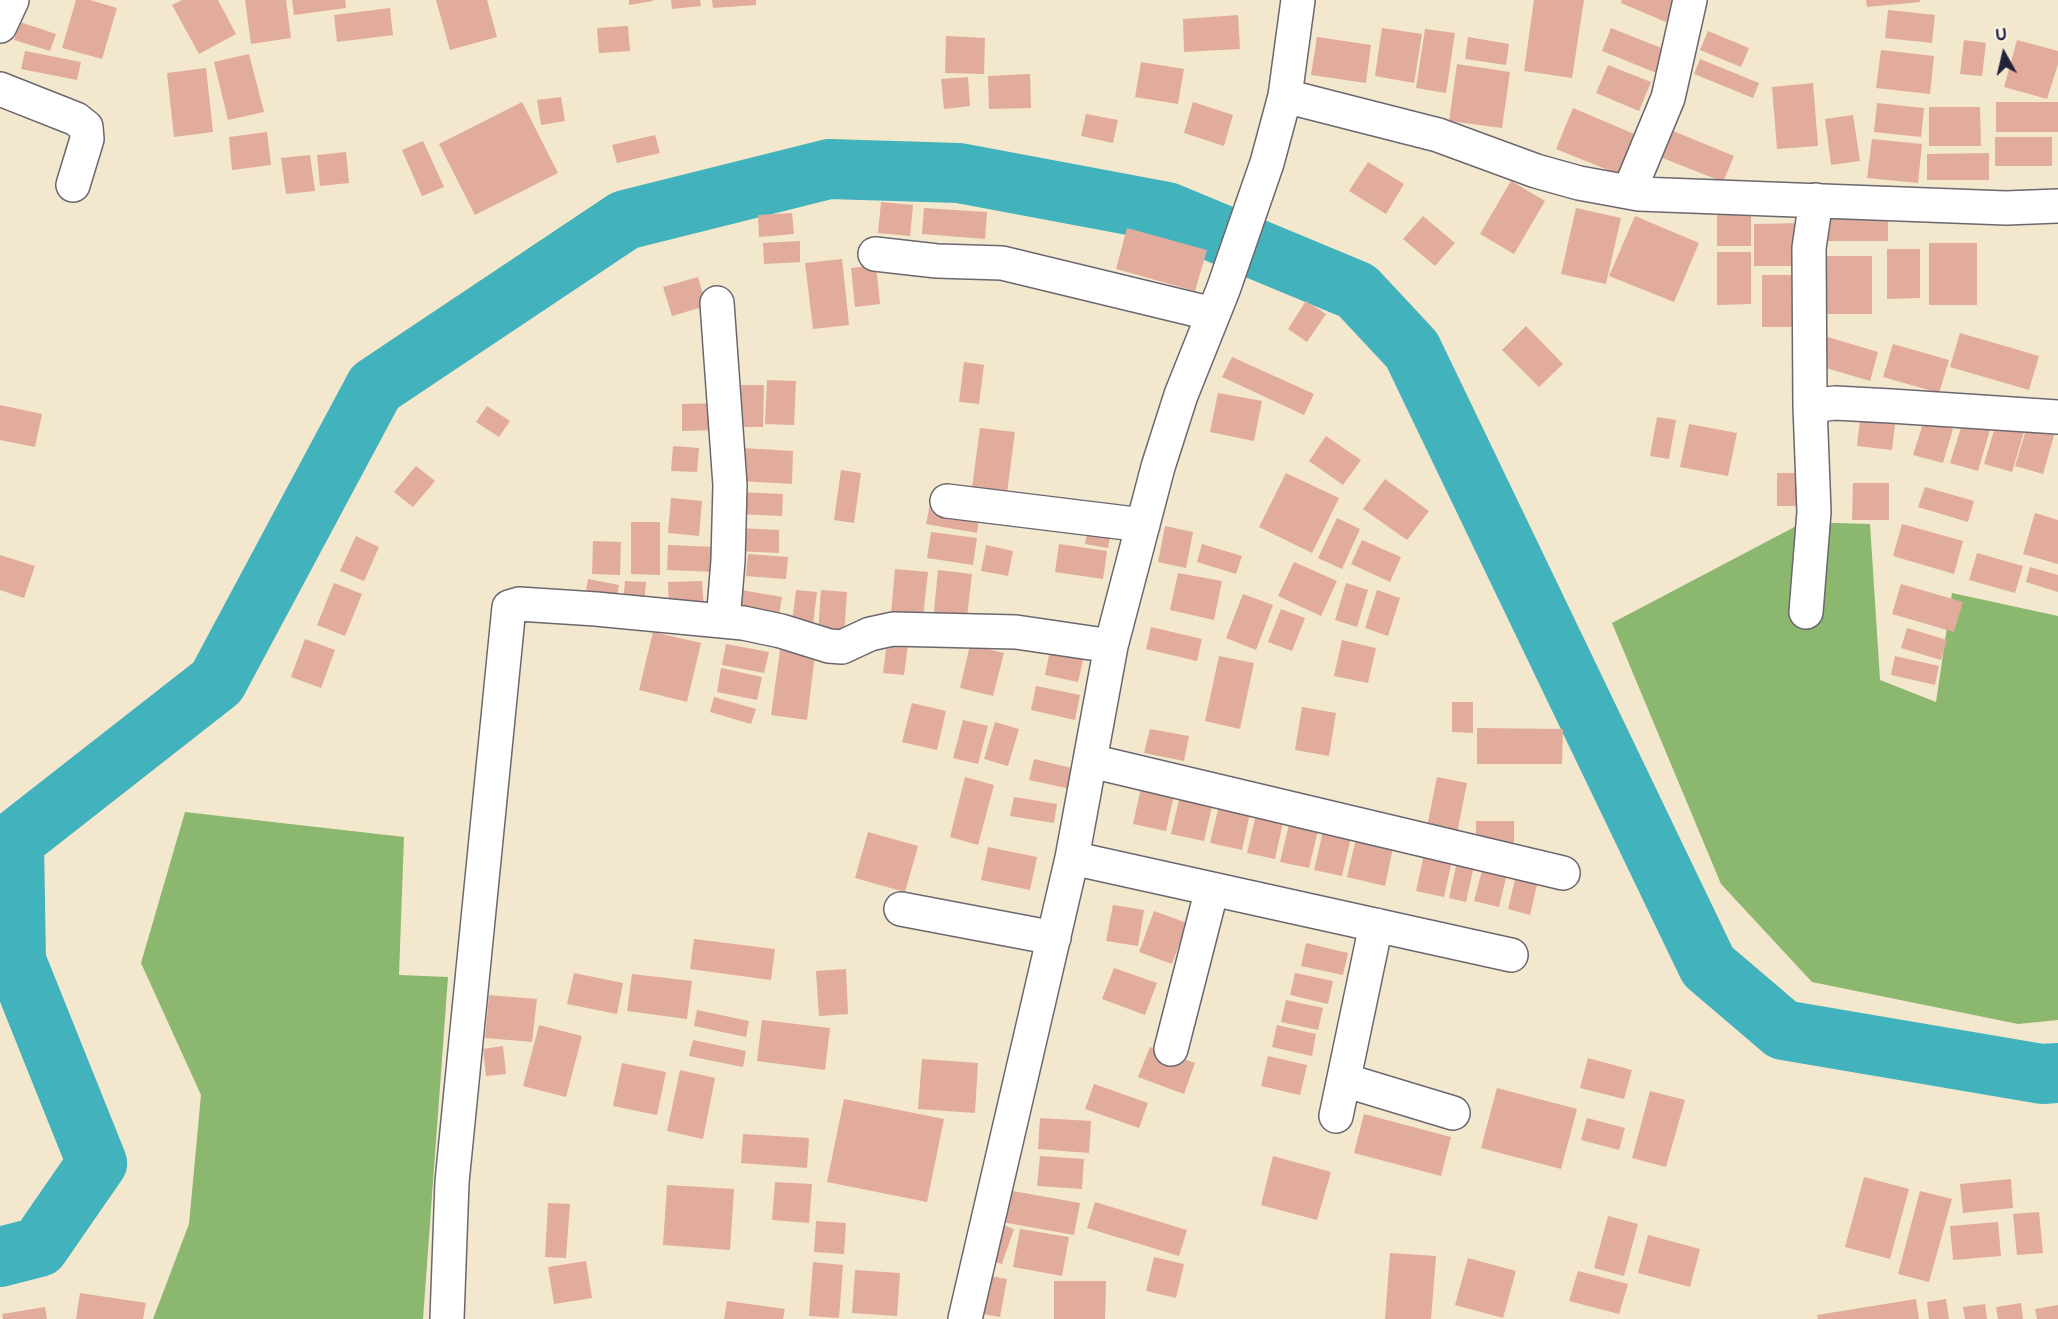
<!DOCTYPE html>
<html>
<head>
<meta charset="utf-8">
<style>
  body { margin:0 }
  #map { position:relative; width:2058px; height:1319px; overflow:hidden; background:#f3e7ce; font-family:"Balsamiq Sans",sans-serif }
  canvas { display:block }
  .north { position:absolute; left:1974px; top:24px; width:60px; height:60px; -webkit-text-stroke:4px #fbf7ec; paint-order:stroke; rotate:352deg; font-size:16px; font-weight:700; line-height:24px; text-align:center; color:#22223b }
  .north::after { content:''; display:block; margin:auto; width:21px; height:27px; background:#22223b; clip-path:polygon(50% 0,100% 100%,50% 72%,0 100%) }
</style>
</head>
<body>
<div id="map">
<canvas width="2058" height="1319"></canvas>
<div class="north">U</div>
</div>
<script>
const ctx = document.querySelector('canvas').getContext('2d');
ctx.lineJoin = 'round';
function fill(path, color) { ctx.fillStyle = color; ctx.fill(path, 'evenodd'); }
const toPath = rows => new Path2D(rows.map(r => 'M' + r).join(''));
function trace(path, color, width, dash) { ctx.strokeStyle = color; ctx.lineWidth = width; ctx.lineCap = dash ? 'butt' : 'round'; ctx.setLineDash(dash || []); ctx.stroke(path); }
fill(toPath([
  [1804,522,1870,524,1880,680,1936,702,1952,593,2058,616,2058,1020,2018,1024,1812,982,1721,884,1612,623],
  [185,812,404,837,399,975,448,977,423,1319,153,1319,189,1224,201,1095,141,963]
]), '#8bb76e');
trace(toPath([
  [0,1257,39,1247,97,1163,16,961,14,841,217,682,375,387,625,220,829,169,959,173,1167,212,1357,291,1412,350,1708,966,1783,1030,2042,1074,2058,1073]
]), '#42b2bc', 60);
fill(toPath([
  [76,0,90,0,117,8,102,59,62,48],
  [182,0,218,0,236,34,199,54,172,5],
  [245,0,286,0,291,38,251,44],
  [292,0,345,0,346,8,294,15],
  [436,0,487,0,497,37,450,50],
  [629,0,653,0,653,1,629,5],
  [671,0,700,0,701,6,672,9],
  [712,0,756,0,756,5,713,8],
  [1534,0,1584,0,1572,78,1524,71],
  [1622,0,1675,0,1666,22,1621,3],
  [1866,0,1920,0,1920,2,1867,7],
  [390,8,393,35,337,42,334,15],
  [1888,10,1935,15,1932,43,1885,38],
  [1238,15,1240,49,1184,52,1183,19],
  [20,22,56,34,50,51,14,40],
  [628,26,630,51,599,53,597,28],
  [1382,28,1422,34,1414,83,1375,76],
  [1611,28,1669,51,1659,74,1602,51],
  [1425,29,1455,33,1446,93,1416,88],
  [1708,31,1749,48,1741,67,1700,50],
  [946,36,985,38,984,74,945,73],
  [1317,37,1371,45,1366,83,1311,75],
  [1468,37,1509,44,1506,65,1465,59],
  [1964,40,1986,43,1982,76,1960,74],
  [2017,40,2058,51,2058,64,2047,99,2004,87],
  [1881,50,1934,56,1930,94,1876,88],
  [25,51,81,62,77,80,21,69],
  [249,54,264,112,228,120,214,62],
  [1700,59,1759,83,1753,98,1694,74],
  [1141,62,1184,69,1178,104,1135,97],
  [1457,64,1510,72,1502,128,1449,121],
  [1608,65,1651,82,1639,111,1596,93],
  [206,68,213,132,174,137,167,73],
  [1030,74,1031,108,989,109,988,76],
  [968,77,970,106,944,109,941,79],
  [1813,83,1818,146,1777,149,1772,87],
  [561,97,565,121,541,125,537,100],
  [522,102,558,173,475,215,439,144],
  [1193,102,1233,115,1224,146,1184,133],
  [1996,102,2058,102,2058,132,1996,132],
  [1877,103,1924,108,1921,137,1874,132],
  [1929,107,1980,107,1981,146,1929,146],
  [1573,108,1639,136,1623,176,1556,149],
  [1086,114,1118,120,1113,143,1081,136],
  [1853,115,1860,161,1831,165,1825,119],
  [1666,128,1734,156,1723,182,1655,155],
  [267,132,271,165,232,170,229,137],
  [655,135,660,153,617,163,612,145],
  [1995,137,2052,137,2052,166,1995,166],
  [1872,139,1922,144,1918,183,1867,178],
  [423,141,444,187,422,196,402,150],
  [346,152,349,183,320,186,317,155],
  [1989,153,1989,180,1927,180,1927,154],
  [310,155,315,191,286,194,281,158],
  [1368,162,1404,184,1386,214,1349,191],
  [1511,181,1545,201,1514,254,1480,234],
  [881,202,913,205,910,236,878,233],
  [1823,203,1888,204,1888,241,1823,241],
  [924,208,987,212,985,239,922,234],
  [1576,208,1621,218,1606,284,1561,274],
  [1717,210,1751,210,1751,246,1717,246],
  [792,213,794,234,759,237,758,215],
  [1423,216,1455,243,1435,266,1403,239],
  [1635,216,1699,243,1674,302,1609,276],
  [1803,223,1803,266,1754,266,1754,224],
  [1127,228,1207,250,1195,291,1116,269],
  [800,241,800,262,764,264,763,243],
  [1929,243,1977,243,1977,305,1929,305],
  [1887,249,1920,249,1920,298,1887,299],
  [1717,252,1751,252,1751,304,1717,305],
  [1819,256,1872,256,1872,314,1819,314],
  [842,259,849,325,813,329,805,263],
  [876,265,880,304,855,307,851,268],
  [1762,275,1800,275,1800,327,1762,327],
  [698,277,706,306,672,316,663,287],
  [1306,301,1326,314,1307,342,1288,329],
  [1526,326,1563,364,1539,387,1502,350],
  [1960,333,2039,356,2029,390,1950,367],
  [1821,335,1878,352,1870,381,1813,364],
  [1893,344,1949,360,1939,393,1883,377],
  [1232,357,1314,394,1304,415,1222,377],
  [964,362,984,365,979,404,959,402],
  [767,380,796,381,794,425,765,424],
  [738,385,764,385,763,427,738,427],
  [1218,393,1262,401,1254,441,1210,432],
  [721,403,721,430,682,431,682,404],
  [0,405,42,414,35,447,0,440],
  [487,406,510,421,499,437,476,422],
  [1861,411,1896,415,1892,450,1857,446],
  [1657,417,1676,420,1669,459,1650,456],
  [1998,417,2026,425,2012,472,1984,464],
  [2030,417,2057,425,2043,474,2015,466],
  [1964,418,1991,426,1978,471,1950,463],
  [1924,420,1953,429,1943,463,1913,455],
  [1689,424,1737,433,1728,476,1680,467],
  [980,428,1015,432,1007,493,972,488],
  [1326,436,1361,460,1343,485,1309,461],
  [673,446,699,448,697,472,671,471],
  [743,448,793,451,792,484,741,481],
  [416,466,435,481,413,507,394,492],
  [841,470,861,473,854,523,834,520],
  [1286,473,1339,498,1312,553,1259,527],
  [1777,473,1808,473,1809,506,1777,506],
  [1385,479,1429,511,1407,540,1363,509],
  [1853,483,1889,483,1889,520,1852,520],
  [1925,487,1974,501,1968,522,1918,507],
  [740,492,783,494,782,516,739,514],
  [671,498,702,501,699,536,668,533],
  [930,504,980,513,977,533,926,524],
  [2035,513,2058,520,2058,564,2023,554],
  [1337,518,1360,529,1342,569,1318,558],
  [631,522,660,522,660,575,631,574],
  [1902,524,1963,541,1954,574,1893,556],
  [1165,526,1193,532,1186,568,1158,562],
  [737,528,779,530,779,553,736,551],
  [1088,528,1111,532,1108,548,1085,544],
  [931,532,977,538,973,565,927,558],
  [356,536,379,547,364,581,340,571],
  [1362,540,1401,557,1390,582,1351,564],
  [593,541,621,542,620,575,592,574],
  [1059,544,1107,551,1103,579,1055,572],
  [1202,544,1242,556,1236,574,1197,562],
  [668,545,715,547,715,572,667,570],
  [986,545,1013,551,1008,576,981,571],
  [1977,553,2023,566,2015,593,1969,580],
  [748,554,788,557,786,579,746,576],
  [0,555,35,566,24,598,0,590],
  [1294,562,1337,581,1321,616,1278,596],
  [2030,567,2058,575,2058,592,2026,582],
  [895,569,928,572,923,617,891,614],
  [938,570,972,574,966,625,933,622],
  [1178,573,1222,581,1214,620,1170,610],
  [588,579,619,585,615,607,584,601],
  [625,581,646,582,644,605,623,603],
  [702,581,704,609,669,611,668,582],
  [334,583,362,594,345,636,317,625],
  [1346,583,1368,590,1357,627,1335,620],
  [1901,584,1963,602,1954,632,1892,614],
  [741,590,782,597,778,620,736,613],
  [796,590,817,592,812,632,791,630],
  [821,590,847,592,844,636,818,634],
  [1377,590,1400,598,1388,636,1365,628],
  [1243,594,1273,605,1256,650,1226,638],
  [1281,609,1305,618,1292,651,1268,642],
  [1151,627,1202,639,1197,661,1146,649],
  [1907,628,1947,640,1941,660,1901,648],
  [653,632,701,643,687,702,639,690],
  [888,634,909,637,904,675,883,673],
  [305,639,335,650,321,688,291,677],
  [1052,640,1086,647,1078,682,1045,675],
  [1342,640,1376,648,1368,683,1334,676],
  [726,644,769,652,764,673,722,665],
  [970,645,1004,653,993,696,960,688],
  [780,650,815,655,807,720,771,715],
  [1219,656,1254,663,1240,729,1205,721],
  [1895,656,1939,666,1935,685,1891,675],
  [721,668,762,677,757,700,717,692],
  [1036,686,1080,695,1075,720,1031,710],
  [714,697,756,709,751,724,710,712],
  [1452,702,1473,702,1473,733,1452,732],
  [912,703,946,711,937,750,902,742],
  [1302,707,1336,713,1329,756,1295,750],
  [963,720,988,726,978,764,953,758],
  [995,722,1019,729,1008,766,984,759],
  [1477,728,1563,729,1562,764,1477,764],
  [1150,729,1189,736,1184,761,1144,753],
  [1034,759,1080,770,1075,790,1029,780],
  [965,777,994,785,978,845,950,837],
  [1437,777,1467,783,1456,838,1426,832],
  [1143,779,1176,786,1166,831,1133,824],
  [1182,787,1215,794,1204,841,1171,834],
  [1014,797,1057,804,1054,823,1010,816],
  [1221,797,1252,804,1242,850,1210,843],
  [1258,806,1285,813,1275,859,1247,853],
  [1291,816,1320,822,1309,868,1280,862],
  [1476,821,1514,821,1514,850,1476,849],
  [1325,823,1353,829,1342,876,1314,870],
  [1358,830,1395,838,1385,886,1347,877],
  [868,832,918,846,905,892,855,878],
  [988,847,1037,857,1030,890,981,880],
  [1425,850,1453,856,1444,897,1416,891],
  [1458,857,1475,861,1466,902,1449,898],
  [1484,863,1508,869,1499,907,1474,901],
  [1517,871,1539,876,1530,915,1508,909],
  [1113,905,1144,910,1138,946,1106,941],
  [1154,911,1187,923,1172,964,1139,952],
  [694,939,775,949,771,980,690,969],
  [1306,943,1348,953,1343,975,1301,966],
  [1114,968,1157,983,1145,1015,1102,999],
  [846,969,848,1014,819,1016,816,971],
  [574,973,623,983,617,1014,567,1004],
  [1295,973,1333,981,1328,1004,1290,995],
  [632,974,692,981,687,1019,627,1011],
  [489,995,537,999,532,1042,485,1038],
  [1286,1000,1323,1008,1318,1030,1281,1022],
  [697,1010,749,1021,746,1037,694,1026],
  [762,1020,830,1028,825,1070,757,1061],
  [539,1025,582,1036,566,1097,523,1086],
  [1277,1025,1316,1034,1312,1056,1272,1047],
  [693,1040,746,1051,743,1067,689,1056],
  [503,1046,506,1074,486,1076,483,1049],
  [1150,1047,1195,1063,1184,1094,1138,1077],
  [1268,1056,1307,1065,1300,1095,1261,1086],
  [1588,1058,1632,1070,1624,1099,1580,1088],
  [922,1059,978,1063,975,1113,918,1109],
  [622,1063,666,1072,657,1115,613,1106],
  [680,1070,715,1078,703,1139,667,1131],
  [1094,1084,1148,1103,1139,1128,1085,1109],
  [1497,1088,1577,1109,1561,1169,1481,1148],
  [1650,1091,1685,1100,1666,1167,1632,1158],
  [844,1099,944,1119,927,1202,827,1182],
  [1364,1114,1451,1137,1441,1176,1354,1153],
  [1040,1118,1091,1121,1089,1153,1038,1149],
  [1587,1118,1625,1128,1619,1150,1581,1140],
  [743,1134,809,1138,807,1168,741,1163],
  [1040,1156,1084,1159,1082,1189,1037,1186],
  [1273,1156,1331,1172,1317,1220,1261,1205],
  [1864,1177,1909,1189,1890,1259,1845,1247],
  [2011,1179,2013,1208,1963,1213,1960,1184],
  [775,1182,812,1184,809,1223,772,1220],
  [667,1185,734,1189,730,1250,663,1245],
  [996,1188,1080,1203,1074,1235,991,1220],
  [1920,1191,1952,1199,1929,1282,1898,1274],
  [1095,1202,1187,1230,1179,1256,1087,1228],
  [548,1203,570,1204,566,1258,545,1257],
  [2039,1212,2043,1253,2017,1255,2013,1214],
  [1608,1216,1638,1224,1624,1276,1594,1268],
  [816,1221,846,1223,844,1254,814,1252],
  [1998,1222,2001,1256,1953,1260,1950,1226],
  [997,1223,1014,1229,1002,1264,985,1259],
  [1020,1229,1069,1237,1062,1276,1013,1267],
  [1648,1235,1700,1249,1690,1287,1638,1273],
  [1390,1253,1436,1256,1431,1319,1385,1319],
  [1154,1257,1184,1264,1176,1298,1146,1291],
  [1468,1258,1516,1271,1503,1318,1455,1305],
  [586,1261,592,1298,554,1304,548,1267],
  [813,1262,843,1265,839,1318,809,1316],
  [855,1270,900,1273,897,1316,852,1313],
  [1578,1271,1628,1284,1619,1314,1569,1301],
  [979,1274,1007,1279,1000,1317,972,1312],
  [1054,1281,1106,1281,1105,1319,1054,1319],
  [80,1293,146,1303,143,1319,76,1319],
  [1916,1299,1919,1319,1818,1319,1817,1315],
  [1946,1299,1949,1319,1929,1319,1927,1302],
  [727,1301,785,1309,783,1319,724,1319],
  [2021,1303,2023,1319,1998,1319,1996,1307],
  [1985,1304,1987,1319,1965,1319,1963,1307],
  [2058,1305,2058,1319,2037,1319,2035,1309],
  [45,1307,47,1319,3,1319,2,1314]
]), '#e2ac9c');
const minor = toPath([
  [0,26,12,0],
  [0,89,76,119,86,127,87,139,73,185],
  [1285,96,1438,135,1536,171,1579,183,1639,194,2006,208,2058,206],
  [1629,192,1668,98,1690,0],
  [1816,200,1809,248,1810,406,1835,403,1891,406,2058,417],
  [875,254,937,261,1002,263,1213,314],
  [717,303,730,485,728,561,723,621],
  [947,501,1143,525],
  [1806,612,1814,512,1810,406],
  [1091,761,1563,873],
  [1072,858,1511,955],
  [901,909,1054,938],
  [1171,1049,1212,889],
  [1344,1080,1453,1113],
  [1336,1116,1376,925],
  [447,1319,452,1182,509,607,519,604,596,609,743,623,781,631,829,646,842,647,870,634,893,629,1016,632,1111,646],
  [965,1319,1072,858,1111,646,1158,467,1181,395,1223,290,1267,163,1285,96,1298,0]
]);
trace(minor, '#6b676e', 36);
trace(minor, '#fff', 33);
</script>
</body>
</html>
